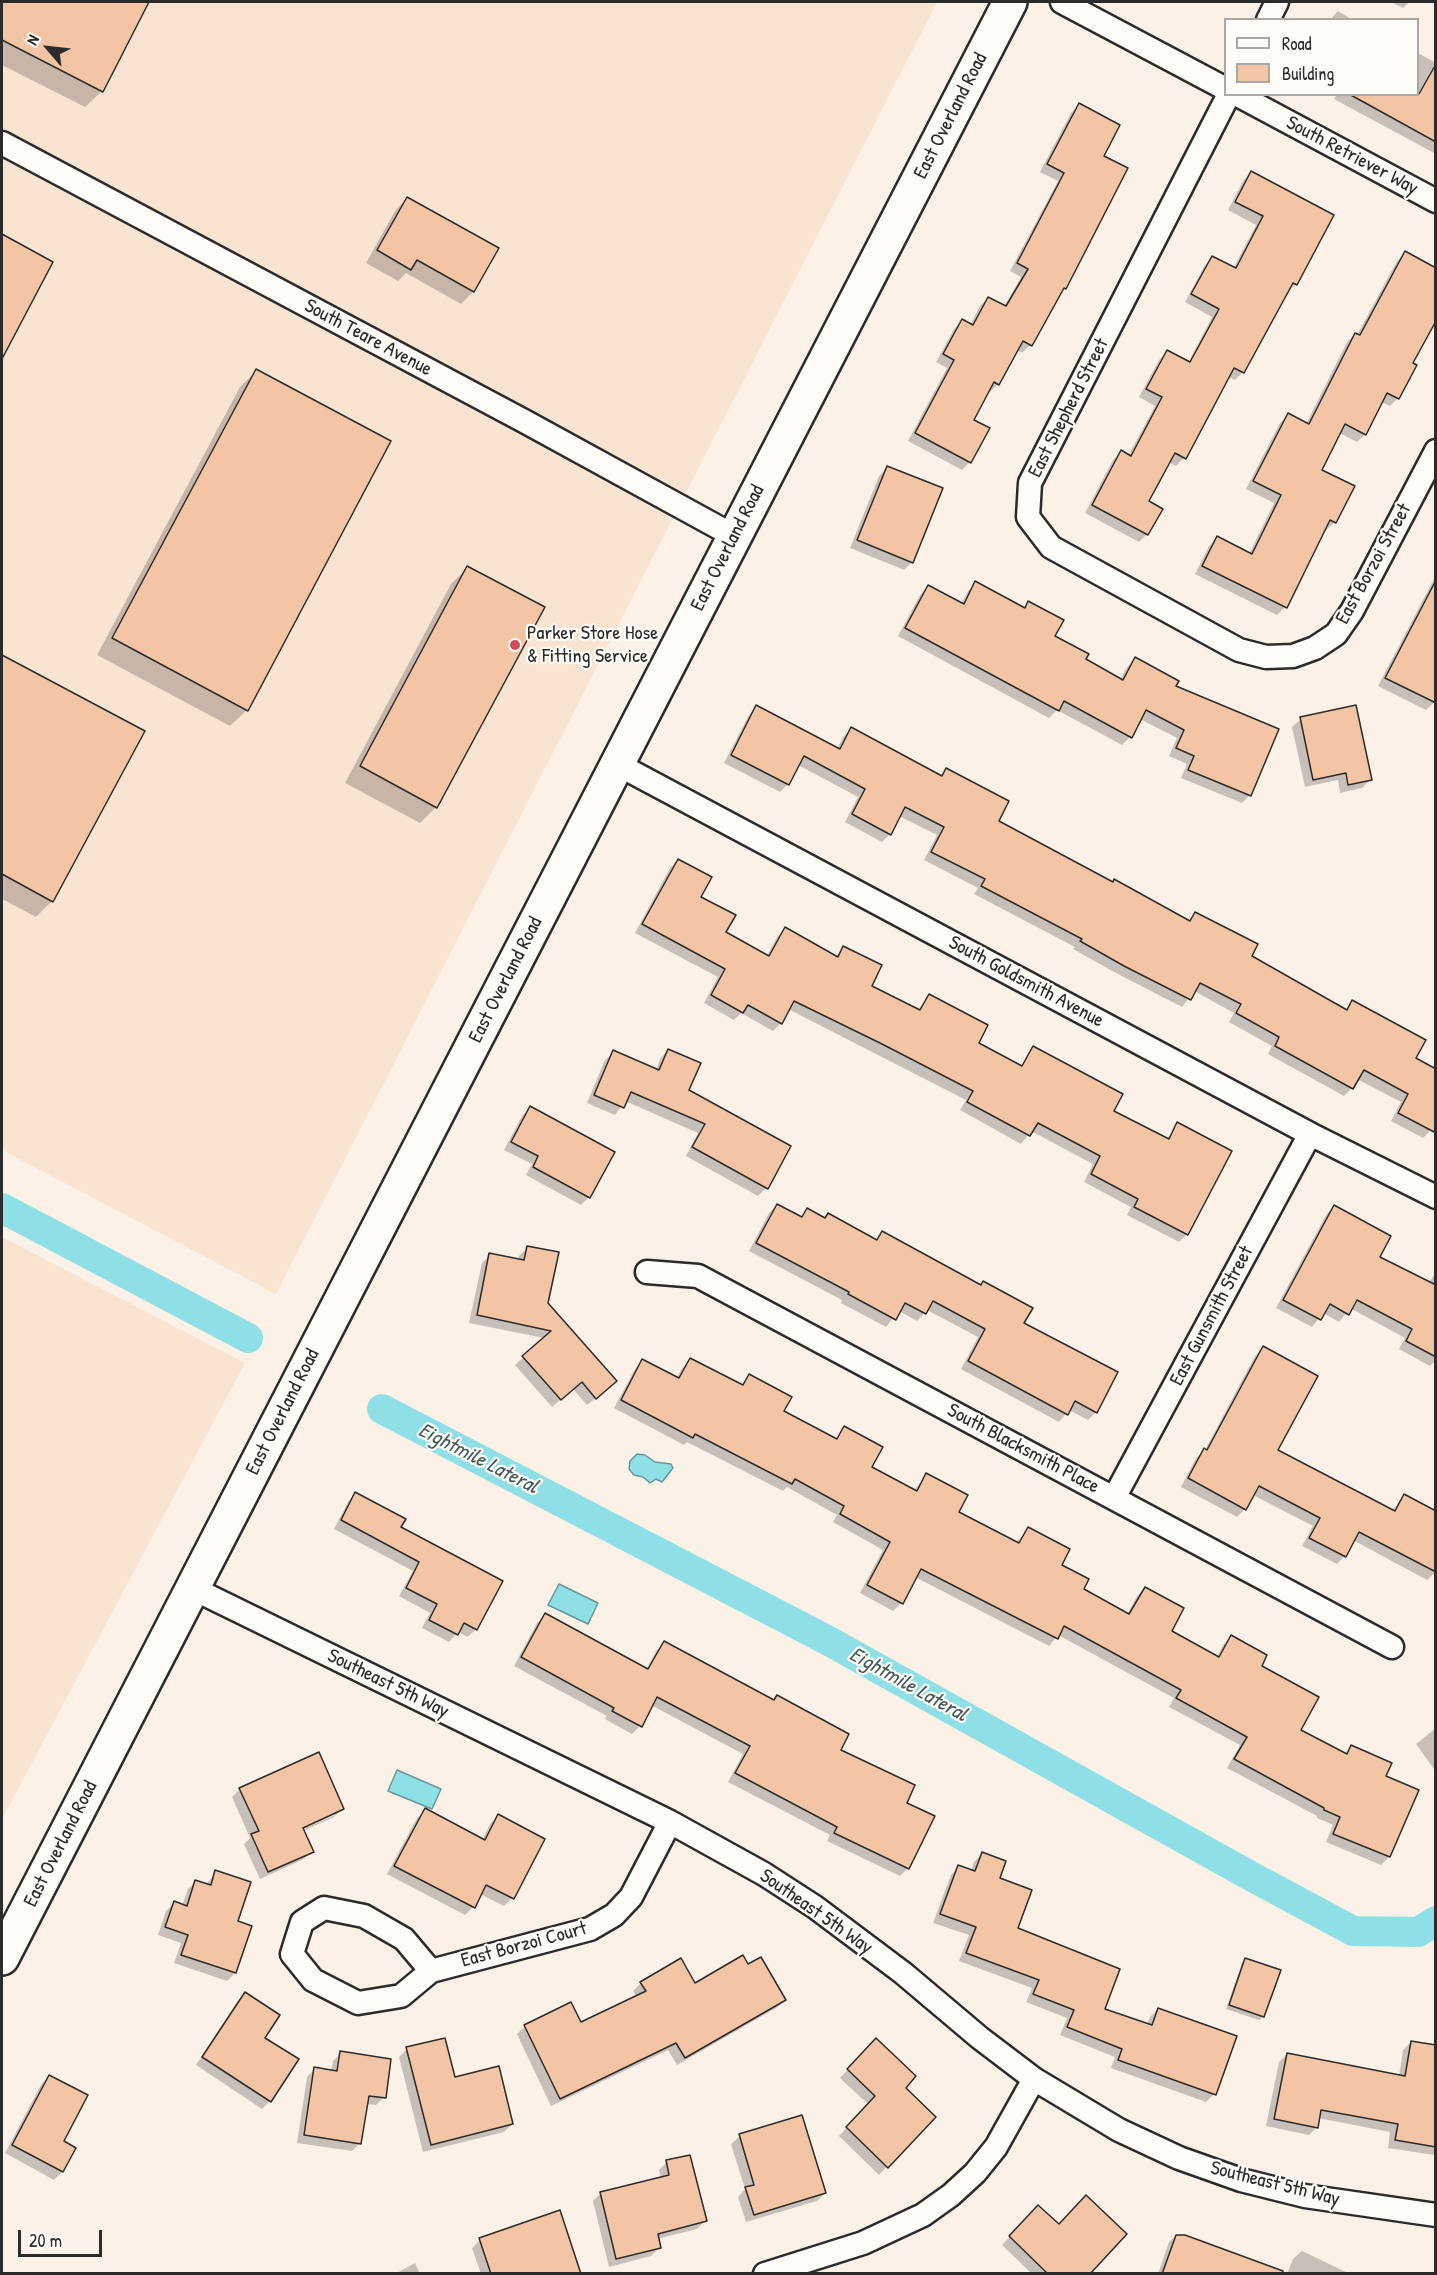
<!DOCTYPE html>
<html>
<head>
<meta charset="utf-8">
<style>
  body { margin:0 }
  #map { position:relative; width:1437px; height:2275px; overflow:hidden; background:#fbf1e6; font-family:"Patrick Hand",sans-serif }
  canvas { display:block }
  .frame { position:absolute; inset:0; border:3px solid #2b2b2b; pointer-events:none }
  .legend { position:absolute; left:1224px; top:18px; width:195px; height:78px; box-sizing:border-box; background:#fdfcf7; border:2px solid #a9a8a5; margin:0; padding:8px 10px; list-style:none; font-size:18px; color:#2b2b2b }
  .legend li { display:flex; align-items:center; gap:12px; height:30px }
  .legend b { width:30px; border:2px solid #a9a8a5 }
  .north { position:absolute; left:18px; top:18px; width:60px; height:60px; -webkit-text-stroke:4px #fdfcf7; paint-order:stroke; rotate:298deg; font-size:16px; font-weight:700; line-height:24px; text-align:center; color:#2b2b2b }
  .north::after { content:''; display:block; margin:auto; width:21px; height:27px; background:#2b2b2b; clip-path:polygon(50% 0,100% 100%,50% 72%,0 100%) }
  .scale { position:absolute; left:18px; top:2230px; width:84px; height:27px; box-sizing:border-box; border:3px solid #2b2b2b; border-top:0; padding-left:8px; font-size:18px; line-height:21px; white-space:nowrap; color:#2b2b2b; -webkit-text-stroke:4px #fdfcf7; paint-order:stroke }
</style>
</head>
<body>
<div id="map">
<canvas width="1437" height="2275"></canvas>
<div class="frame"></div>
<ul class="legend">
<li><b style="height:8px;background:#fdfcf7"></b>Road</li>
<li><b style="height:16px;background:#f4c5a4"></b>Building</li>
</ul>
<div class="north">N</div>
<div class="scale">20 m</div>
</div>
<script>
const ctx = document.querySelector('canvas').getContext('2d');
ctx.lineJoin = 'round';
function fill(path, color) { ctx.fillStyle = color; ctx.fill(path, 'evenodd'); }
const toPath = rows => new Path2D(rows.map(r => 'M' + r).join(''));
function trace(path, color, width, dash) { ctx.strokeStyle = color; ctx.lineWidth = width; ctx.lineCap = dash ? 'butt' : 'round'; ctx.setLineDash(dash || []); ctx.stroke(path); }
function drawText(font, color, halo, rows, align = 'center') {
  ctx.font = font + ' "Patrick Hand",sans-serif'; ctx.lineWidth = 4.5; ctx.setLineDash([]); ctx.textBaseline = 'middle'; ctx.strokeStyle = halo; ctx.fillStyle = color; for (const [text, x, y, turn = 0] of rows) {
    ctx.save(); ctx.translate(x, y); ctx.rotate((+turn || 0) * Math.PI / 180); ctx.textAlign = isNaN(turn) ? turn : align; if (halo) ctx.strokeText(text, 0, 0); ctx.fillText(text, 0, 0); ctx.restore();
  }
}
fill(toPath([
  [2,2,937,2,276,1294,2,1150],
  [2,1237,245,1363,2,1819]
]), '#f9e4d2');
const water = toPath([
  [637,1454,645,1455,655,1462,671,1464,673,1468,662,1482,656,1479,650,1483,643,1477,634,1475,629,1469,630,1461,637,1454],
  [559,1584,598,1603,588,1624,548,1605,559,1584],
  [397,1770,441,1789,432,1809,388,1791,397,1770]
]);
fill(water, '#8ee0e6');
trace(water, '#66989b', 1.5);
fill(toPath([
  [2,2,147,2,102,91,85,107,2,65],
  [1391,2,1409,2,1403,8],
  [1338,11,1353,20,1330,20],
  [1418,53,1436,63,1434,153,1334,99,1337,94,1418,94],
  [1079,105,1102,157,1065,288,1059,294,1030,345,1022,353,1017,350,998,384,990,392,988,390,972,420,970,462,962,470,908,441,947,368,936,362,954,329,962,321,970,325,980,306,988,298,1004,307,1021,277,1010,271,1058,181,1040,172,1071,113],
  [1251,173,1296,284,1288,292,1243,372,1235,380,1228,377,1184,458,1176,466,1168,462,1147,502,1147,534,1139,542,1085,513,1113,460,1121,452,1128,456,1155,406,1139,397,1159,360,1167,352,1188,363,1212,317,1185,302,1205,265,1213,257,1233,269,1256,225,1228,210,1243,181],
  [407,198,497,249,473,292,461,304,406,273,398,281,366,263,395,211],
  [2,236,51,262,2,356],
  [1405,253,1411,363,1398,398,1390,406,1381,402,1365,434,1357,442,1339,433,1320,470,1335,522,1326,530,1324,529,1285,607,1277,615,1195,574,1209,546,1217,538,1249,554,1274,503,1246,489,1280,423,1288,415,1306,424,1347,342,1355,334,1357,335,1397,261],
  [256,371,247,710,230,726,97,655,240,387],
  [887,468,912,562,904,570,850,548,879,476],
  [467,568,436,807,420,823,345,783,451,584],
  [1436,575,1436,701,1426,710,1378,686],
  [976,583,1023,608,1028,603,1053,637,1084,660,1120,680,1127,667,1135,659,1174,686,1250,795,1242,803,1181,778,1187,764,1169,756,1177,738,1140,719,1130,737,1122,745,1057,710,1049,718,898,636,920,595,928,587,961,604,968,591],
  [2,656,143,731,52,901,36,917,2,899],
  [757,707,837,749,843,737,851,729,939,776,946,770,997,822,1188,921,1196,914,1250,957,1345,1010,1352,1002,1414,1059,1431,1130,1423,1138,1391,1121,1401,1102,1357,1079,1352,1088,1344,1096,1268,1054,1272,1046,1229,1022,1234,1013,1194,991,1182,1007,1116,973,1073,949,1075,947,974,894,978,888,924,860,937,835,899,816,890,834,882,842,845,822,858,797,798,765,788,784,780,792,724,763,749,715],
  [1301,719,1370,780,1362,788,1340,793,1338,780,1305,787,1292,727],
  [678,860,699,897,724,933,767,956,777,937,785,929,835,957,844,948,870,987,917,1011,929,995,977,1043,1020,1067,1034,1048,1112,1111,1166,1140,1178,1124,1187,1234,1179,1242,1127,1215,1131,1207,1084,1182,1093,1164,1031,1131,1021,1144,960,1110,966,1100,788,1009,781,1023,773,1031,741,1013,734,1020,704,1003,718,977,635,933,670,868],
  [668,1050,687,1090,766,1188,758,1196,686,1156,698,1133,625,1101,615,1115,587,1103,605,1060,614,1052,656,1070,660,1059],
  [530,1108,589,1197,581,1205,526,1175,532,1164,504,1150,522,1116],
  [777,1205,800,1218,807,1210,875,1240,882,1233,980,1286,983,1283,1022,1324,1096,1412,1088,1420,1069,1410,1059,1422,961,1369,978,1337,927,1310,917,1321,899,1311,886,1327,841,1303,842,1300,749,1251,769,1213],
  [1334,1207,1378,1257,1428,1284,1436,1272,1436,1360,1430,1366,1399,1349,1405,1338,1350,1308,1339,1322,1323,1313,1312,1327,1276,1308,1326,1215],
  [527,1248,546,1304,607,1389,587,1405,573,1389,552,1407,515,1365,544,1338,469,1323,482,1263,490,1255,518,1261,519,1256],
  [1263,1348,1276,1451,1392,1511,1404,1496,1436,1572,1427,1580,1353,1540,1345,1556,1337,1564,1302,1546,1313,1526,1253,1495,1245,1509,1237,1517,1181,1487,1196,1458,1205,1450,1255,1356],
  [690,1360,740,1386,749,1376,782,1412,835,1439,845,1428,870,1467,914,1491,926,1474,957,1512,1016,1543,1028,1529,1082,1589,1127,1615,1137,1596,1145,1588,1169,1631,1217,1657,1223,1645,1231,1637,1260,1666,1299,1731,1344,1754,1351,1747,1384,1777,1389,1857,1381,1865,1326,1842,1333,1825,1317,1818,1317,1816,1227,1768,1240,1745,1169,1707,1174,1698,1058,1635,1049,1646,915,1577,901,1603,893,1611,860,1593,883,1550,833,1522,837,1515,787,1487,783,1491,687,1442,684,1445,614,1408,635,1369,643,1361,676,1379,682,1368],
  [356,1494,399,1528,476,1629,468,1637,458,1632,449,1642,422,1628,430,1613,399,1596,413,1571,334,1529,348,1502],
  [545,1615,646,1670,656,1651,664,1643,839,1750,905,1803,908,1868,900,1876,827,1841,830,1835,728,1782,743,1754,651,1705,640,1726,632,1734,605,1719,607,1716,514,1666,537,1623],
  [1436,1728,1436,1772,1416,1744],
  [240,1789,342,1809,334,1817,303,1831,312,1851,304,1859,260,1879,244,1844,250,1838,232,1797],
  [335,1812,335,1815,297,1832,296,1829],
  [425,1810,482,1840,490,1824,498,1816,543,1840,512,1898,504,1906,480,1894,473,1907,465,1915,387,1874,417,1818],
  [982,1854,998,1879,1016,1929,1103,2010,1147,2025,1150,2017,1158,2009,1214,2094,1206,2102,1111,2068,1115,2057,1060,2035,1067,2018,1026,2002,1032,1988,959,1961,969,1935,933,1923,951,1875,959,1867,971,1871,974,1862],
  [216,1872,236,1922,250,1927,235,1973,227,1981,174,1963,181,1943,158,1935,166,1911,174,1903,182,1906,188,1889,196,1881,206,1885],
  [1245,1959,1279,1971,1263,2017,1259,2020,1226,2009,1242,1963],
  [748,1966,784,2000,776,2008,677,2065,668,2050,551,2106,517,2034,525,2026,580,2024,637,1997,633,1991,641,1983,695,1985],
  [245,1994,263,2038,270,2101,262,2109,196,2065,237,2002],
  [876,2040,903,2088,934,2117,879,2175,839,2136,868,2104,840,2078],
  [1411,2042,1436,2046,1436,2153,1434,2155,1388,2148,1390,2132,1318,2118,1317,2127,1309,2135,1266,2126,1279,2062,1287,2054,1399,2076,1403,2050],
  [407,2049,454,2079,512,2124,504,2132,423,2152,399,2057],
  [341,2053,384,2097,376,2105,366,2104,360,2143,352,2151,297,2143,307,2077,315,2069,331,2071,333,2061],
  [49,2076,62,2142,74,2148,62,2172,54,2180,5,2153,41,2085],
  [801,2117,825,2193,817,2201,746,2222,738,2197,745,2189,731,2144,740,2136],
  [667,2162,705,2221,697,2229,657,2239,659,2248,651,2256,609,2267,593,2201,601,2193,661,2178,659,2170],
  [1038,2207,1058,2226,1088,2274,1032,2274,1002,2245],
  [1177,2234,1287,2274,1158,2274,1169,2242],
  [480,2240,580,2274,481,2274,472,2248],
  [1302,2251,1350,2274,1287,2274,1293,2259],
  [415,2263,420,2274,395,2274]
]), '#0003');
trace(toPath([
  [2,1208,248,1338],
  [382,1409,827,1640,1247,1874,1353,1931,1418,1932,1436,1921]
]), '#8ee0e6', 30);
const building = toPath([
  [2,2,149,2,103,92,2,40,2,2],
  [1436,64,1436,142,1349,94,1419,94,1436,64],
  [1079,103,1120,125,1104,156,1128,168,1066,289,1064,288,1032,346,1023,341,999,385,994,382,974,420,990,428,971,463,915,433,954,360,943,354,962,319,973,325,988,297,1006,306,1028,269,1017,263,1064,173,1047,164,1079,103],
  [1251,171,1334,215,1297,285,1293,283,1244,373,1234,368,1186,459,1175,453,1149,501,1163,509,1148,535,1092,505,1121,450,1131,456,1162,397,1146,389,1167,350,1190,362,1219,309,1191,294,1212,256,1236,268,1263,216,1235,202,1251,171],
  [407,197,499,248,474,292,417,260,411,270,377,250,407,197],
  [2,234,53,262,2,359,2,234],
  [1405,251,1436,268,1436,321,1413,363,1417,365,1399,399,1387,393,1366,435,1345,424,1322,470,1355,486,1336,523,1330,520,1287,608,1202,566,1217,536,1252,554,1281,495,1253,481,1288,413,1309,424,1355,333,1360,335,1405,251],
  [256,369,391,441,248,711,112,638,256,369],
  [887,466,943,488,913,563,857,540,887,466],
  [467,566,545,607,437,808,360,766,467,566],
  [1436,580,1436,703,1385,678,1436,580],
  [975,581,1025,608,1028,601,1064,620,1055,636,1089,654,1086,659,1123,680,1135,657,1179,681,1176,686,1279,729,1251,796,1188,770,1194,756,1176,748,1184,730,1146,710,1132,738,1064,701,1059,711,905,628,928,585,964,604,975,581],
  [2,655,145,731,53,902,2,874,2,655],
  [756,705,840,749,851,727,942,776,946,768,1009,801,999,821,1113,882,1114,879,1190,921,1195,912,1258,944,1252,956,1347,1010,1352,1000,1426,1040,1416,1058,1436,1069,1436,1133,1398,1113,1408,1094,1364,1070,1353,1089,1275,1046,1279,1037,1236,1013,1241,1004,1200,983,1191,1000,1124,966,1080,941,1082,939,981,886,985,879,931,852,944,827,905,807,891,835,852,814,865,789,804,756,789,785,731,755,756,705],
  [1356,705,1372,780,1348,785,1346,773,1313,780,1300,717,1356,705],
  [678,859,712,877,701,897,736,915,726,932,769,956,785,927,838,957,843,946,882,965,872,986,920,1010,929,994,988,1025,979,1043,1022,1066,1033,1046,1123,1094,1114,1111,1169,1139,1177,1122,1232,1151,1188,1235,1134,1207,1138,1199,1091,1174,1100,1156,1038,1123,1030,1136,967,1102,973,1091,882,1044,794,1001,782,1024,748,1005,743,1013,711,995,725,969,642,924,678,859],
  [668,1049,701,1063,689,1090,791,1146,768,1189,692,1147,705,1124,631,1092,624,1108,594,1095,613,1050,659,1070,668,1049],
  [530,1106,615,1152,590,1198,533,1167,538,1156,511,1142,530,1106],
  [777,1204,802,1217,807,1208,825,1218,828,1213,877,1240,882,1231,981,1285,983,1281,1033,1308,1024,1323,1118,1372,1097,1413,1075,1401,1068,1415,968,1361,985,1329,933,1301,926,1314,905,1303,896,1320,848,1294,849,1292,756,1243,777,1204],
  [1334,1205,1391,1236,1380,1257,1436,1285,1436,1357,1406,1341,1412,1329,1357,1300,1349,1315,1330,1304,1321,1320,1283,1300,1334,1205],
  [527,1246,559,1252,548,1303,617,1381,596,1399,582,1382,561,1400,522,1356,551,1331,477,1315,489,1253,524,1260,527,1246],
  [1263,1346,1318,1376,1278,1450,1395,1511,1404,1494,1436,1511,1436,1572,1359,1532,1346,1557,1309,1538,1320,1518,1259,1486,1246,1510,1188,1478,1204,1448,1207,1450,1263,1346],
  [690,1358,743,1385,749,1374,792,1397,784,1411,837,1439,844,1426,883,1447,872,1467,917,1491,926,1473,968,1495,959,1512,1019,1543,1028,1527,1070,1549,1062,1565,1089,1579,1084,1589,1129,1614,1145,1587,1184,1608,1172,1631,1219,1657,1231,1635,1267,1655,1262,1666,1319,1697,1301,1730,1347,1754,1351,1745,1392,1763,1386,1776,1419,1790,1390,1857,1333,1834,1340,1817,1324,1810,1324,1808,1234,1759,1247,1737,1176,1698,1181,1690,1064,1626,1058,1639,921,1569,903,1604,867,1585,890,1542,840,1514,844,1506,795,1479,792,1484,695,1434,693,1438,621,1400,642,1359,679,1378,690,1358],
  [355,1492,406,1519,401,1527,503,1581,477,1630,464,1623,458,1635,429,1620,437,1604,406,1588,419,1562,341,1520,355,1492],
  [545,1613,648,1669,664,1641,774,1700,777,1695,849,1734,841,1750,915,1785,907,1803,935,1816,909,1869,834,1833,837,1827,735,1773,750,1746,657,1697,642,1727,612,1711,614,1708,521,1657,545,1613],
  [319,1752,344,1809,303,1828,314,1852,268,1872,251,1834,259,1831,239,1788,319,1752],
  [425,1808,485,1840,498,1814,545,1839,514,1899,486,1885,475,1908,394,1866,425,1808],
  [982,1852,1006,1861,1000,1878,1032,1890,1018,1928,1120,1969,1105,2009,1152,2025,1158,2008,1237,2036,1216,2095,1118,2060,1122,2049,1067,2027,1074,2010,1033,1994,1039,1980,966,1953,976,1927,940,1914,958,1865,975,1871,982,1852],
  [215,1870,251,1882,238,1921,252,1926,236,1973,181,1955,188,1935,165,1927,174,1901,187,1906,195,1880,211,1885,215,1870],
  [743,1955,748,1964,761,1957,786,2000,685,2058,676,2043,560,2099,524,2025,571,2002,581,2022,646,1991,640,1982,681,1958,695,1983,743,1955],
  [1245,1958,1281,1970,1264,2017,1229,2005,1245,1958],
  [245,1992,280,2015,265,2038,299,2059,271,2102,202,2057,245,1992],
  [445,2038,455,2077,499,2066,513,2124,431,2145,406,2047,445,2038],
  [876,2038,916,2076,906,2088,936,2117,888,2168,846,2127,875,2096,847,2069,876,2038],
  [1411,2041,1436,2045,1436,2147,1395,2140,1398,2124,1321,2110,1318,2128,1274,2119,1287,2053,1405,2076,1411,2041],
  [340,2051,391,2059,386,2098,369,2096,361,2144,304,2135,314,2067,337,2071,340,2051],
  [49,2075,88,2095,64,2141,76,2148,63,2172,12,2145,49,2075],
  [802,2115,826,2193,754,2215,745,2187,754,2185,739,2134,802,2115],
  [690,2155,707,2221,658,2234,661,2248,616,2259,600,2192,669,2175,666,2160,690,2155],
  [1086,2195,1127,2234,1090,2274,1048,2274,1009,2236,1038,2205,1059,2224,1086,2195],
  [560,2210,581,2274,491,2274,479,2238,560,2210],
  [1176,2235,1185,2235,1283,2271,1283,2274,1162,2274,1176,2235]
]);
fill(building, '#f4c5a4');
trace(building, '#2b2b2b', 1.5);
const minor = toPath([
  [1062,2,1226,89],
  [1268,20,1277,2],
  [1229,94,1030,483,1028,517,1051,547,1239,650,1266,657,1293,656,1315,648,1336,634,1352,611,1436,451],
  [1236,94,1436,201],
  [2,143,524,421,734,536],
  [617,764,1310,1134,1436,1197],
  [647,1272,698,1276,1392,1647],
  [1114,1498,1310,1134],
  [192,1588,670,1822,764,1874,815,1907,903,1973,980,2038,1034,2079,1119,2130,1179,2158,1241,2180,1305,2196,1436,2215],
  [431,1971,401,1996,358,2003,313,1980,292,1954,302,1922,324,1908,364,1916,404,1939,431,1971,590,1929,614,1915,631,1897,670,1822],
  [765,2274,863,2243,923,2215,951,2195,975,2173,996,2147,1034,2079]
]);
const secondary = toPath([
  [2,1958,1010,2]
]);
trace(minor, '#2b2b2b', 27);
trace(secondary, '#2b2b2b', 38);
trace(minor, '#fdfcf7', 22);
trace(secondary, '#fdfcf7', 33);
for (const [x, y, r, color] of [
  [515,645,6,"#d1495b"]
]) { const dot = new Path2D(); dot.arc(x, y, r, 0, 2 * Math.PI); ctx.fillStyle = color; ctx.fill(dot); trace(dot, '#fdfcf7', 2); }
drawText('20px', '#2b2b2b', '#fdfcf7', [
  ["East Overland Road",951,116,-63],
  ["South Retriever Way",1352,156,28],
  ["South Teare Avenue",368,338,28],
  ["East Shepherd Street",1069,408,-63],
  ["East Overland Road",728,548,-63],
  ["East Borzoi Street",1374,564,-61],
  ["East Overland Road",506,980,-63],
  ["South Goldsmith Avenue",1026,982,28],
  ["East Gunsmith Street",1212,1316,-62],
  ["East Overland Road",283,1412,-63],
  ["South Blacksmith Place",1023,1449,28],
  ["Southeast 5th Way",388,1684,26],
  ["East Overland Road",61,1844,-63],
  ["Southeast 5th Way",816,1912,35],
  ["East Borzoi Court",524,1945,-15],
  ["Southeast 5th Way",1275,2184,14]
]);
drawText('20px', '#2b2b2b', '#fdfcf7', [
  ["Parker Store Hose",527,634],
  ["& Fitting Service",527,657]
], 'left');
drawText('italic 21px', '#44585a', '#fdfcf7', [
  ["Eightmile Lateral",478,1459,27],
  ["Eightmile Lateral",908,1685,29]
]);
</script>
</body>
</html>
